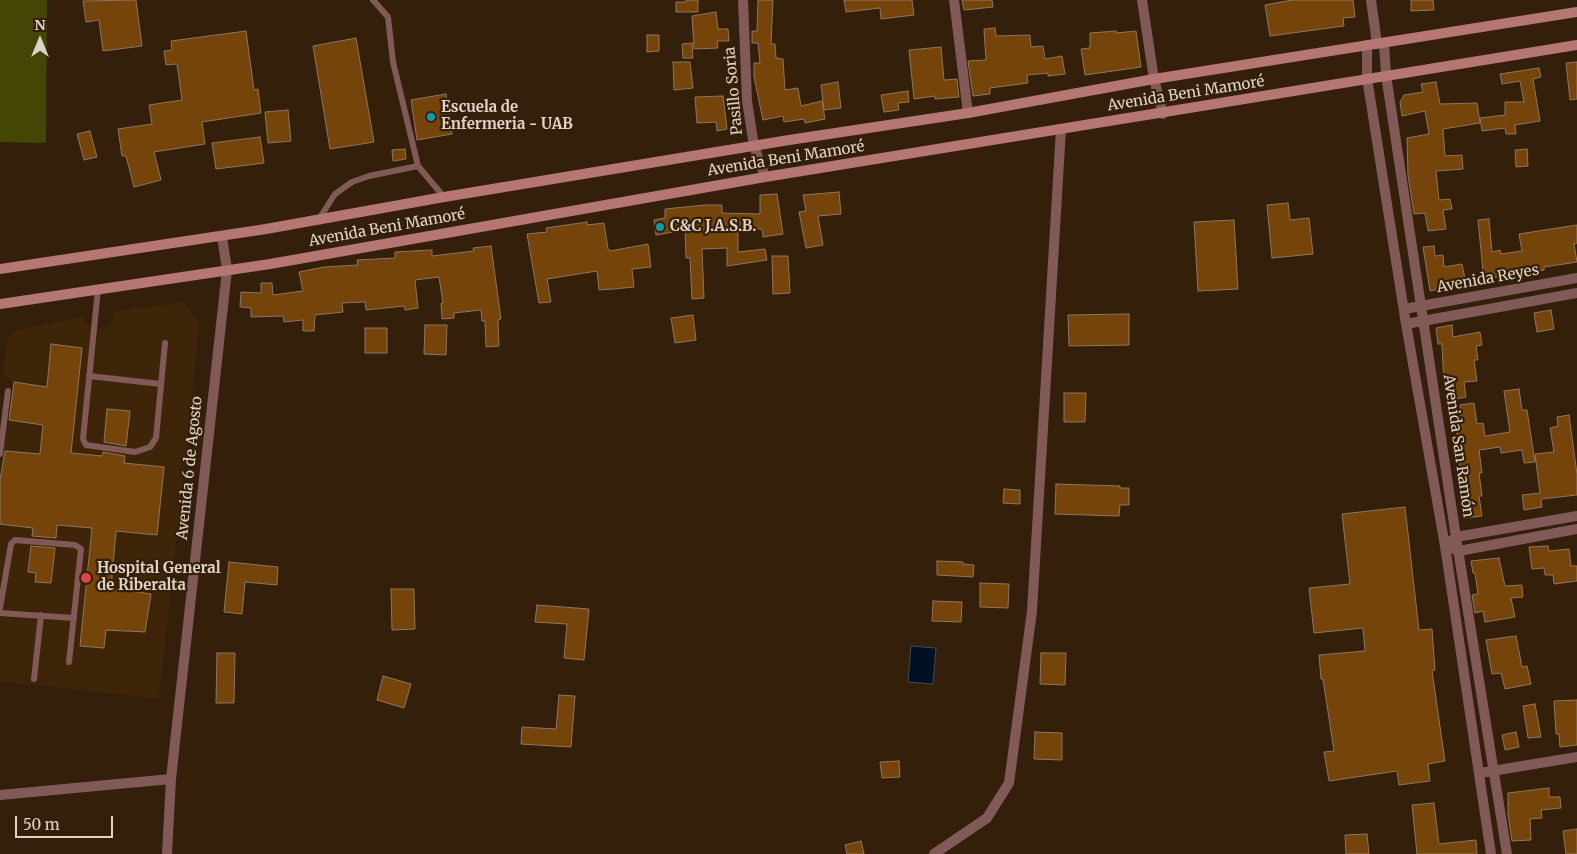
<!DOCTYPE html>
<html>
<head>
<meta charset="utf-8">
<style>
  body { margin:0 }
  #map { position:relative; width:1577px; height:854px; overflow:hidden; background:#331f0a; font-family:Merriweather,serif }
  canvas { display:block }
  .north { position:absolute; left:15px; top:15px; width:50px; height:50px; -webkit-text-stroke:4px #331f0a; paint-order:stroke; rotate:0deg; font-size:14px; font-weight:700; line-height:20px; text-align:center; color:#e0d2c6 }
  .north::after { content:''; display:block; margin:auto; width:18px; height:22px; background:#e0d2c6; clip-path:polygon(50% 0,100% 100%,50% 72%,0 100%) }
  .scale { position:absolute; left:15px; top:816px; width:98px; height:22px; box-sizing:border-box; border:2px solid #e0d2c6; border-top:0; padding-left:6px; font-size:15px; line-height:18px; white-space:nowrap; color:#e0d2c6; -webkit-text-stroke:4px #331f0a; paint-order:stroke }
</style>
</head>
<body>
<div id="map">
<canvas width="1577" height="854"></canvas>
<div class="north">N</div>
<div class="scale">50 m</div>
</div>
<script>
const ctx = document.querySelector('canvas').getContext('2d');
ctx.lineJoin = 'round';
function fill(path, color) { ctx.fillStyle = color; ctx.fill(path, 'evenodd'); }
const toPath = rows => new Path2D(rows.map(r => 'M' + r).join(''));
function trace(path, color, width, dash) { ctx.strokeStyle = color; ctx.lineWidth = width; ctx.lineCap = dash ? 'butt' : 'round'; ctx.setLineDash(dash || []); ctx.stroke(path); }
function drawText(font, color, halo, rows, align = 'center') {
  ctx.font = font + ' Merriweather,serif'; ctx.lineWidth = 4.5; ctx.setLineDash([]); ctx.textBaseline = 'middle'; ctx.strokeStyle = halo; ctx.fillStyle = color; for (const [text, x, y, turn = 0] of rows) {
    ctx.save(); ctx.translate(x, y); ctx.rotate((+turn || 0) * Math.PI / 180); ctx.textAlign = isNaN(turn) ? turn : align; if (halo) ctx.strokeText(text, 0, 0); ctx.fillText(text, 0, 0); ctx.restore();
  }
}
fill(toPath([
  [184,302,200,323,159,699,0,681,0,476,14,383,3,373,7,341,13,331,81,317,94,329,110,326,115,311]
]), '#3e250a');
fill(toPath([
  [0,0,47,0,46,143,0,142]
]), '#434605');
const water = toPath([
  [911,646,936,648,933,684,908,682,911,646]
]);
fill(water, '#001123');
trace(water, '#434b54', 1);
const building = toPath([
  [136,0,142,46,103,51,99,20,86,22,83,1,136,0],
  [686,0,698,0,698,12,676,12,676,2,686,2,686,0],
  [758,0,773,0,771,44,775,44,776,58,783,59,785,90,798,88,801,106,822,101,825,119,805,123,804,119,784,122,783,116,763,120,754,77,754,63,760,63,758,43,752,43,752,31,757,31,758,0],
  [844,0,912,0,914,15,881,19,880,8,846,12,844,0],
  [962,0,992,0,993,7,964,10,962,0],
  [1292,0,1353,0,1355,17,1343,18,1344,26,1270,36,1265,5,1292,0],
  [1411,0,1433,0,1434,10,1411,11,1411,0],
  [716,12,718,29,728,29,729,41,717,41,718,48,694,49,692,16,716,12],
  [995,28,996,36,1030,35,1031,47,1043,46,1045,59,1062,56,1065,74,1048,76,1048,73,1027,75,1028,83,990,88,990,94,973,96,968,61,986,60,984,29,995,28],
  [246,31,254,90,258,89,261,113,202,122,205,144,154,152,161,180,134,187,126,156,122,156,118,129,152,124,149,105,182,100,177,64,166,65,164,51,172,50,171,41,246,31],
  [1116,31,1116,33,1136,31,1141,67,1085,75,1081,49,1090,48,1090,33,1116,31],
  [647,35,659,35,659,51,647,52,647,35],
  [356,38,374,142,330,149,313,46,356,38],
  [692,43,693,58,683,58,682,44,692,43],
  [941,47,944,80,957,79,959,97,935,99,935,96,914,99,909,50,941,47],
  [673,62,690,62,693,88,674,90,673,62],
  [1577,62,1577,99,1570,100,1566,63,1577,62],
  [1539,68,1541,77,1533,79,1540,121,1515,125,1516,134,1506,134,1505,128,1482,131,1480,118,1505,115,1505,102,1524,102,1520,81,1502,84,1500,74,1539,68],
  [838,82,841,108,824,110,821,85,838,82],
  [1436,82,1440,104,1477,103,1480,123,1443,129,1445,156,1462,155,1463,169,1436,171,1439,200,1450,199,1452,209,1443,210,1446,229,1428,231,1425,213,1414,214,1408,175,1407,138,1429,134,1425,111,1402,116,1400,102,1404,95,1423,92,1421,84,1436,82],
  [908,91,909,102,898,103,899,110,884,112,881,95,908,91],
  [446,94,452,134,417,140,411,100,446,94],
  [723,96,727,129,717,131,716,122,697,123,695,97,723,96],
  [288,110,291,141,268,143,265,112,288,110],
  [90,131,97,157,84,160,77,134,90,131],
  [260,137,264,163,216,169,212,143,260,137],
  [405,149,406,159,393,161,392,150,405,149],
  [1527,149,1528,166,1516,167,1515,150,1527,149],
  [839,192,841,214,818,216,823,245,806,248,799,212,806,211,803,195,839,192],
  [777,194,783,234,763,237,762,229,738,228,738,252,765,249,767,260,727,266,727,248,702,249,704,298,692,299,690,258,686,258,685,230,656,235,654,220,665,218,665,209,705,205,722,205,722,213,760,214,760,195,777,194],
  [1288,203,1290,220,1309,218,1313,254,1272,258,1267,205,1288,203],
  [1489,219,1492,252,1500,250,1501,254,1522,251,1519,234,1577,225,1577,243,1574,244,1577,262,1544,267,1544,270,1486,279,1485,270,1483,271,1478,220,1489,219],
  [1234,220,1238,289,1198,291,1194,222,1234,220],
  [587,222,587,225,604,223,608,249,610,251,648,244,651,267,632,269,634,287,613,289,599,290,597,271,547,279,551,302,539,303,527,234,547,232,546,228,587,222],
  [491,246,501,319,498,320,499,346,486,347,485,321,482,321,481,310,454,313,454,318,442,319,441,303,443,303,439,277,415,280,418,308,405,310,404,306,366,310,365,302,342,303,343,312,315,315,314,331,303,331,303,320,284,322,283,316,251,317,251,308,240,307,241,292,261,293,261,283,272,283,273,295,303,291,299,272,324,267,358,265,357,260,395,258,395,252,432,250,432,256,474,251,473,248,491,246],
  [1434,246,1435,256,1443,255,1444,267,1462,264,1466,284,1430,291,1423,247,1434,246],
  [772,256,788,256,790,293,773,294,772,256],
  [1551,310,1554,329,1537,332,1534,313,1551,310],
  [1129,314,1129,345,1069,346,1068,315,1129,314],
  [693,315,696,340,675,343,671,318,693,315],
  [425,325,447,325,446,355,424,354,425,325],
  [1452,325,1453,337,1480,332,1482,345,1476,346,1478,360,1474,360,1477,381,1464,382,1466,397,1455,399,1453,384,1444,385,1442,344,1438,344,1436,328,1452,325],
  [365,328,387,328,387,353,365,353,365,328],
  [51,344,82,348,71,453,102,456,103,452,125,456,124,463,164,467,157,535,116,531,111,588,151,594,145,632,106,630,104,648,80,646,92,528,57,525,56,538,32,536,33,528,0,524,0,480,5,451,40,454,43,425,9,420,14,382,47,387,51,344],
  [1519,389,1522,410,1527,410,1535,462,1524,463,1522,450,1501,453,1500,447,1479,450,1482,473,1479,473,1482,496,1479,496,1482,516,1466,518,1457,446,1459,446,1456,428,1462,427,1460,405,1474,403,1477,424,1483,423,1485,436,1510,432,1504,391,1519,389],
  [1064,393,1086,393,1085,422,1064,422,1064,393],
  [107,409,130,411,126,446,104,442,107,409],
  [1569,415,1577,474,1577,495,1541,499,1542,507,1524,510,1522,495,1540,493,1535,454,1554,452,1550,428,1558,426,1557,417,1569,415],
  [1056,484,1120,486,1120,488,1129,488,1129,505,1120,505,1119,516,1055,514,1056,484],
  [1004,489,1020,490,1020,504,1003,503,1004,489],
  [1405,507,1419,630,1432,629,1435,670,1432,671,1445,761,1428,764,1430,781,1399,785,1397,771,1329,781,1324,752,1334,751,1323,679,1321,679,1319,655,1365,651,1363,628,1314,633,1309,588,1350,584,1342,514,1405,507],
  [31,546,55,548,51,583,35,582,36,573,28,572,31,546],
  [1548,546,1549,551,1569,549,1571,566,1577,566,1577,581,1554,584,1553,575,1545,575,1544,568,1532,569,1529,547,1548,546],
  [1499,558,1505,586,1522,585,1523,597,1511,598,1515,617,1485,622,1483,611,1475,613,1472,595,1478,594,1475,573,1473,573,1471,561,1499,558],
  [937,561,963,562,963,564,974,565,973,577,937,575,937,561],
  [229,562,278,567,277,585,245,582,242,614,224,612,229,562],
  [980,583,1009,584,1008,608,980,607,980,583],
  [391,589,414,589,415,629,392,630,391,589],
  [933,601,962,602,961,622,932,621,933,601],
  [537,605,589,609,584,660,564,658,567,624,535,622,537,605],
  [1516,636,1522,667,1527,666,1531,684,1505,689,1501,673,1492,674,1486,640,1516,636],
  [217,653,235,653,234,703,216,703,217,653],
  [1041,653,1066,653,1065,685,1040,684,1041,653],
  [383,676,411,684,404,708,377,700,383,676],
  [559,695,575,696,571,747,521,744,522,727,556,729,559,695],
  [1577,700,1577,745,1560,747,1559,734,1556,734,1554,701,1577,700],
  [1535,704,1541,737,1528,738,1523,706,1535,704],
  [1035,732,1062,733,1062,760,1034,759,1035,732],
  [1516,732,1519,747,1505,750,1502,735,1516,732],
  [899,761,900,777,882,778,880,762,899,761],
  [1549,788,1549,797,1560,797,1561,808,1541,810,1542,818,1530,819,1531,840,1512,841,1508,814,1508,793,1549,788],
  [1434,803,1439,844,1476,840,1477,854,1417,854,1412,805,1434,803],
  [1577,829,1577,854,1566,854,1563,831,1577,829],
  [1367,834,1369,854,1346,854,1345,835,1367,834],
  [861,841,864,854,847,854,845,845,861,841]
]);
fill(building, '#74440b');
trace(building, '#8f7660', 1);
trace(toPath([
  [373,0,388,17,393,62,418,166,444,197],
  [319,219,335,194,352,182,369,176,418,166],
  [98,289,83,439,86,445,135,452,150,447,156,438,165,343],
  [89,376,161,384],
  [0,454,8,391],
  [0,608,11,544,15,540,75,545,81,549,69,662],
  [0,613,74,618],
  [34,679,41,615]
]), '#815a57', 6);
trace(toPath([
  [743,0,747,101,754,146,765,177],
  [954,0,968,113],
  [1142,0,1154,79,1163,114],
  [1371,0,1377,44],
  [1384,43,1386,75,1456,537,1507,854],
  [1367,45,1367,78,1406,324,1445,546,1491,854],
  [1404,309,1577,278],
  [1406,324,1577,293],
  [1451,541,1456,537,1577,516],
  [1454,549,1459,551,1577,529],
  [1480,773,1577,757],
  [0,795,171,779],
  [167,854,171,779,227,270,222,236],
  [934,854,987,818,1009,783,1032,611,1061,129]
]), '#815a57', 10);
trace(toPath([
  [0,269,266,229,444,197,789,140,968,113,1154,79,1577,12],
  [0,304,270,264,765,177,1577,45]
]), '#b67774', 10);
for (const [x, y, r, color] of [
  [431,117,5,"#0f9aa8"],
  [660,227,5,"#0f9aa8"],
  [86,578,6,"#e0444e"]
]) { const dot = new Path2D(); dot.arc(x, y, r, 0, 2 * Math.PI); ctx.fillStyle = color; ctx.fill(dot); trace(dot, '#331f0a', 2); }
drawText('15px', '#e0d2c6', '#331f0a', [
  ["Pasillo Soria",734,91,-95],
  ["Avenida Beni Mamoré",1186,94,-9],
  ["Avenida Beni Mamoré",786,159,-9],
  ["Avenida Beni Mamoré",387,228,-10],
  ["Avenida Reyes",1488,279,-10],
  ["Avenida San Ramón",1458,446,82],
  ["Avenida 6 de Agosto",190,468,-84]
]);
drawText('bold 15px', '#e0d2c6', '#331f0a', [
  ["Escuela de",441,108],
  ["Enfermeria - UAB",441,125],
  ["C&C J.A.S.B.",670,227],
  ["Hospital General",97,569],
  ["de Riberalta",97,586]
], 'left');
</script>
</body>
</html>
